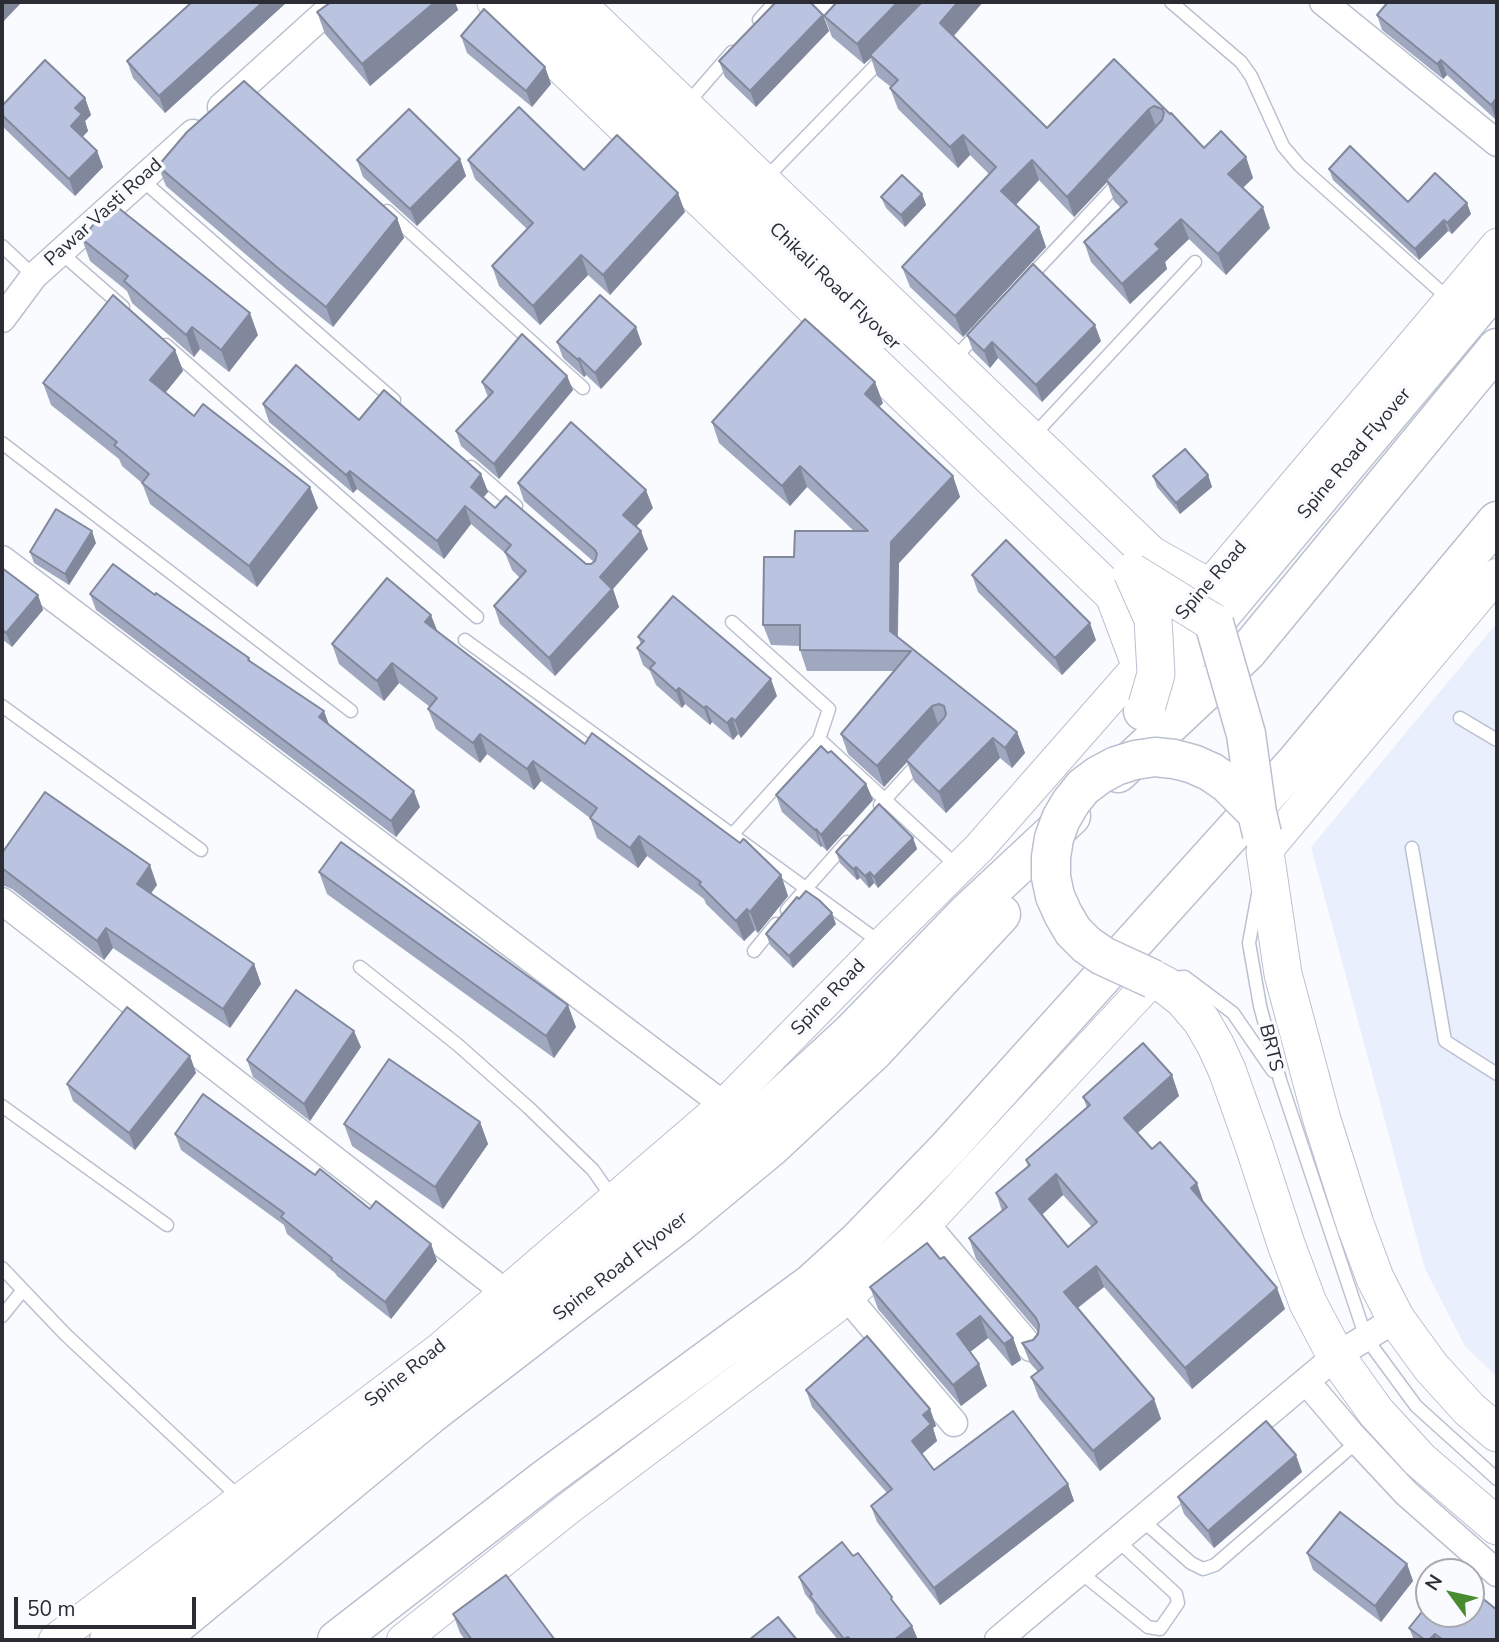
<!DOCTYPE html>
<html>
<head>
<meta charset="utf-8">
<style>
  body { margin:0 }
  #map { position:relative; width:1499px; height:1642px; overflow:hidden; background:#fafbfe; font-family:"Nunito Sans",sans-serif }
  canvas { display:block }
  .frame { position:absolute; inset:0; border:4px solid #2c2d34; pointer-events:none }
  .north { position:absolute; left:1415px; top:1558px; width:70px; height:70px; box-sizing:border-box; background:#fafbfe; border:2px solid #a8a9ad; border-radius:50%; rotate:303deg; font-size:19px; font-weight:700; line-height:28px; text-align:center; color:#2c2d34 }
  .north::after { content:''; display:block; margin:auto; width:24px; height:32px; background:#498c2f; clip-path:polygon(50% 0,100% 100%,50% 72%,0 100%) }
  .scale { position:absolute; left:14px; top:1597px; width:182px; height:32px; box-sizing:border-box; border:4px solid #2c2d34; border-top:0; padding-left:9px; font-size:21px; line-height:24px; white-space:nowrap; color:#2c2d34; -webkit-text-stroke:5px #fafbfe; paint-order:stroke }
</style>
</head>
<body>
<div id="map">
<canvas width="1499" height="1642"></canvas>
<div class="frame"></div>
<div class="north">N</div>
<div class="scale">50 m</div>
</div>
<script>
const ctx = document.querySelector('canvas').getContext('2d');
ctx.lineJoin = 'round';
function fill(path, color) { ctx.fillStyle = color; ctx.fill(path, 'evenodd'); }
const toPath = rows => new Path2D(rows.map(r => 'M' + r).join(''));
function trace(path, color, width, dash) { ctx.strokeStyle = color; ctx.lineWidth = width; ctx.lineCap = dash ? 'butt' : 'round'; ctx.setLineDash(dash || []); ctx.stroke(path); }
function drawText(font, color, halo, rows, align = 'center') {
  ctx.font = font + ' "Nunito Sans",sans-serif'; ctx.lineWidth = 7; ctx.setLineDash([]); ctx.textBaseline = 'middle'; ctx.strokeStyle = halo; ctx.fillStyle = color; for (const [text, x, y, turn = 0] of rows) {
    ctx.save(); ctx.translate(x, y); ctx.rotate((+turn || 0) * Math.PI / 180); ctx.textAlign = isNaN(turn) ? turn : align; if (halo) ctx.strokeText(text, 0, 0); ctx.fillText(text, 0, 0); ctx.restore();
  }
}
fill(toPath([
  [1497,623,1497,1377,1465,1346,1425,1269,1311,847]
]), '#eaeffd');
const service = toPath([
  [1171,2,1241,62,1251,76,1283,146,1299,165,1449,299],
  [759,20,775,2],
  [686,105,732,52],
  [141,179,394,400],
  [765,179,884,57],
  [387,211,583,388],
  [2,246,34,276],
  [60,252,123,307],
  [1027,280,1120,181],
  [166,345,477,617],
  [953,360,981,330],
  [1033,436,1195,262],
  [2,443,351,711],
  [471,467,516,506],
  [732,622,829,709,819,739],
  [465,640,881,943],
  [2,706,201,850],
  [1460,718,1497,740],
  [880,805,922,759],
  [732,835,819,739,958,867],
  [1412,848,1445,1041,1497,1074],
  [1258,894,1249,943,1260,1006,1280,1080,1366,1338,1416,1406,1497,1479],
  [787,910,847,842],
  [754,951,776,924],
  [360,967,458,1045,529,1108,593,1170,614,1200],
  [1169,978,1185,977,1233,1013,1273,1071],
  [2,1106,167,1225],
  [2,1268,65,1334,241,1499],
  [2,1316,23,1290],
  [1142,1520,1191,1563,1203,1569,1215,1565,1358,1441],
  [1080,1572,1148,1627,1160,1629,1178,1603,1176,1594,1117,1540]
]);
const minor = toPath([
  [1323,2,1497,143],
  [221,107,325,13,341,2],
  [2,319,34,276,193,133],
  [2,559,724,1105],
  [2,901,506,1293],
  [925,1223,1031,1348],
  [847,1297,954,1423],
  [1306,1381,1350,1433,1406,1493,1497,1573],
  [998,1640,1336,1356,1396,1319]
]);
const tertiary = toPath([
  [1265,852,1497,575],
  [55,1640,441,1348,724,1105,882,944,979,848,1208,587,1497,245],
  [403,1640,569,1508,833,1309,882,1266,932,1217,1153,979]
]);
const secondary = toPath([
  [496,2,1114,595,1140,664],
  [536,2,880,330],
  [575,2,1151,555,1208,587],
  [1265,852,1283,974,1322,1120,1355,1224,1375,1278,1396,1319,1431,1367,1469,1409,1497,1433],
  [1153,979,1165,985,1183,999,1201,1020,1215,1044,1227,1070,1253,1143,1286,1244,1308,1303,1336,1356,1376,1412,1420,1460,1497,1526]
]);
const primary = toPath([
  [1143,711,1214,623,1497,285],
  [1118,773,1247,652,1497,348],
  [109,1640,416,1392,662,1200,751,1125,852,1032,967,913,1071,816],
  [158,1640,431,1414,678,1224,771,1147,874,1051,1001,914],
  [337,1640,545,1479,812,1283,858,1241,948,1148,1296,762,1497,521]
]);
trace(service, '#bbc0d0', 15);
trace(minor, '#bbc0d0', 29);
trace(tertiary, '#bbc0d0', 34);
trace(secondary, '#bbc0d0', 39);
trace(primary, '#bbc0d0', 41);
trace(service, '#fff', 12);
trace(minor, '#fff', 26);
trace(tertiary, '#fff', 32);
trace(secondary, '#fff', 37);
trace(primary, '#fff', 38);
const secondaryBridge = toPath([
  [1132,572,1153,619,1156,674,1147,705],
  [1132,572,1214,623]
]);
const primaryBridge = toPath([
  [1214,623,1246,734,1257,813],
  [1153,979,1103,956,1087,945,1073,931,1063,914,1055,896,1051,877,1051,857,1054,838,1061,819,1071,802,1083,787,1099,775,1116,766,1135,760,1155,757,1174,759,1193,764,1211,772,1227,783,1257,813,1262,834]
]);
trace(secondaryBridge, '#bbc0d0', 39, []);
trace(primaryBridge, '#bbc0d0', 41, []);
trace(secondaryBridge, '#fff', 37);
trace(primaryBridge, '#fff', 38);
fill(toPath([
  [192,2,287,2,165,113,133,78,127,61],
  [331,2,455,2,458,10,370,86,325,34,317,12],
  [837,2,983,2,954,36,1047,128,1114,59,1204,148,1246,157,1253,178,1243,188,1270,228,1226,275,1189,239,1165,262,1167,269,1130,304,1091,262,1084,242,1121,208,1114,201,1107,182,1074,217,1039,180,1016,205,1039,227,1046,247,963,337,910,287,902,267,989,174,970,155,958,168,898,109,890,88,891,87,877,76,871,58,864,64,832,37,824,16],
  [1497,2,1497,119,1496,120,1447,75,1443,79,1382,30,1377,15],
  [823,15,829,31,756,107,725,77,719,61],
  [461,36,545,67,551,84,532,107,467,53],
  [85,98,91,115,85,121,88,131,82,137,97,151,103,167,75,196,3,127,2,123,2,106],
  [460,159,466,176,417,226,363,177,357,160],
  [468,160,584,170,685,212,610,295,588,275,540,325,499,286,492,266,527,229,475,179],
  [158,166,397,218,404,238,333,327,286,289,166,186],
  [1329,169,1408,202,1471,214,1452,234,1448,231,1419,260,1333,180],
  [922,194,926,205,905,227,886,208,881,197],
  [82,239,258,335,229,372,200,349,194,357,132,303,127,291,90,261],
  [967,335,1101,341,1042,402,998,358,990,368,973,351],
  [557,342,642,344,601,389,586,375,584,377,563,358],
  [175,350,183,371,165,393,194,416,318,508,257,587,150,504,142,483,122,466,119,459,51,405,43,383],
  [567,376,573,390,499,479,461,446,456,431,488,397,482,382],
  [883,403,879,407,953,476,960,497,899,563,898,637,1017,732,1025,753,1012,768,1000,758,946,813,914,781,907,762,884,787,848,754,841,734,894,671,807,671,800,650,800,646,771,645,763,625,794,557,854,531,807,487,790,506,719,443,712,422],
  [263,404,359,420,481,474,488,492,483,498,495,508,586,564,591,564,594,562,524,501,518,483,653,508,636,527,648,549,613,589,619,607,555,676,500,624,494,606,520,578,512,570,505,553,471,524,444,559,357,489,353,493,269,422],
  [1208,475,1212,487,1180,514,1157,487,1153,476],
  [96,543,69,585,34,563,30,552],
  [2,568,38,595,43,610,12,647,2,639],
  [972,575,1096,640,1062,675,978,592],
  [90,594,155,595,249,658,251,662,329,725,420,807,396,837,96,610],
  [437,631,585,744,781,875,788,896,758,933,755,930,744,941,706,904,704,899,647,856,638,868,597,838,590,818,541,781,534,790,487,754,480,763,436,729,428,709,430,707,399,683,384,701,339,664,332,644],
  [638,637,777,696,741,738,738,734,733,740,712,722,710,725,685,704,682,708,656,685,650,671,643,665,637,648,641,644],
  [828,753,866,784,873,800,827,851,822,846,821,847,782,812,776,795],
  [913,838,917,849,878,888,874,883,869,888,860,878,857,880,840,863,836,852],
  [2,853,157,885,151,893,254,964,261,984,230,1028,113,948,104,960,12,889,5,886,2,886],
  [319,872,576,1027,554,1058,327,894],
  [836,924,793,968,770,945,766,934],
  [361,1047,310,1121,253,1077,247,1060],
  [190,1056,196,1073,135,1150,73,1101,67,1084],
  [1172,1075,1179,1096,1137,1133,1204,1203,1285,1309,1192,1389,1104,1287,1078,1308,1154,1399,1161,1419,1100,1471,1039,1398,1031,1377,1038,1372,1030,1363,1022,1343,1033,1340,1038,1332,976,1259,969,1238,1002,1211,996,1193,1028,1167,1026,1160,1087,1108,1083,1097],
  [1063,1195,1092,1227,1068,1247,1042,1215],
  [480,1122,488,1144,443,1209,352,1146,344,1124],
  [175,1134,315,1175,370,1209,431,1244,437,1261,391,1319,337,1276,335,1273,287,1234,284,1225,181,1150],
  [940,1259,1013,1338,1021,1360,1012,1366,988,1338,970,1352,987,1386,961,1406,878,1309,870,1287],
  [806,1390,930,1409,936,1426,933,1428,937,1441,922,1454,934,1470,1068,1484,1074,1501,940,1605,877,1522,871,1506,887,1493,812,1407],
  [1302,1472,1214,1548,1184,1514,1178,1497],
  [1307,1553,1407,1564,1413,1581,1381,1622,1313,1570],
  [853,1556,912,1626,918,1640,838,1640,816,1613,813,1604,805,1594,799,1577],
  [453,1614,555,1640,465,1640,460,1633],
  [1409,1628,1497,1640,1414,1640]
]), '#a0a8c0');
fill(toPath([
  [2,2,22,2,2,23],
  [263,2,287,2,165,113,159,96],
  [435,2,455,2,458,10,370,86,362,64],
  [898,2,925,2,870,55,871,58,864,64,857,44],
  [958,2,983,2,947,43,940,23],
  [823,15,829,31,756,107,750,91],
  [1441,60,1447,75,1443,79,1437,64],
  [545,67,551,84,532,107,526,91],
  [85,98,91,115,85,121,88,131,77,143,71,126,75,108],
  [1496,99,1497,103,1496,120,1491,105],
  [1149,109,1157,129,1074,217,1067,197],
  [963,135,970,155,958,168,950,147],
  [97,151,103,167,75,196,69,179],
  [1246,157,1253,178,1236,194,1228,174],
  [460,159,466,176,417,226,410,209],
  [1032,160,1039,180,1009,212,1001,191],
  [678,193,685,212,610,295,603,275],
  [922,194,926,205,905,227,901,215],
  [1467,203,1471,214,1452,234,1447,223],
  [1263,207,1270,228,1226,275,1218,254],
  [397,218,404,238,333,327,326,307],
  [1181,219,1189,239,1165,262,1167,269,1130,304,1122,284,1155,244],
  [1444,220,1448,231,1419,260,1415,249],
  [1039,227,1046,247,963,337,955,316],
  [581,255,588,275,540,325,533,306],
  [250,313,258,335,229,372,221,350],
  [1095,325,1101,341,1042,402,1036,385],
  [192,327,200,349,194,357,186,335],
  [636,327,642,344,601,389,595,373],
  [992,342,998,358,990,368,984,351],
  [175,350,183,371,158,402,150,380],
  [579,358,586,375,584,377,578,360],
  [567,376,573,390,499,479,494,464],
  [875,382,883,403,872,414,865,394],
  [800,466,807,487,790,506,782,486],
  [350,471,357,489,353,493,346,475],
  [481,474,488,492,477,505,471,487],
  [1208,475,1212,487,1180,514,1176,503],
  [953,476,960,497,899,563,897,652,890,631,891,542],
  [310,487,318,508,257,587,249,566],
  [646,490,653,508,630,533,623,515],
  [465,506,471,524,444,559,437,541],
  [92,531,96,543,69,585,65,574],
  [641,531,648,549,613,589,619,607,555,676,549,658,600,577],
  [38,595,43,610,12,647,6,633],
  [431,615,439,635,425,622],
  [1090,623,1096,640,1062,675,1055,658],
  [392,663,399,683,384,701,377,681],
  [771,679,777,696,741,738,735,721],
  [679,688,685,704,682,708,676,691],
  [706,706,712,722,710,725,704,708],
  [932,706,939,727,884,787,877,766],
  [324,711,330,727,319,717],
  [732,718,738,734,733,740,727,723],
  [1017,732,1025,753,1012,768,1005,748],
  [480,734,487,754,480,763,473,743],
  [993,738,1000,758,946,813,939,792],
  [533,761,541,781,534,790,527,769],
  [866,784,873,800,827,851,821,835],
  [414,791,420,807,396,837,391,821],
  [816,829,822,846,821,847,815,830],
  [639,836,647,856,638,868,630,848],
  [913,838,917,849,878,888,874,877],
  [150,865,157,885,144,903,137,884],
  [856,867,860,878,857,880,853,869],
  [870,872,874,883,869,888,865,876],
  [781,875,788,896,758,933,750,912],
  [747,909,755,930,744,941,736,921],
  [832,913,836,924,793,968,789,956],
  [106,928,113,948,104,960,97,941],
  [254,964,261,984,230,1028,223,1009],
  [568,1005,576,1027,554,1058,546,1036],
  [354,1031,361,1047,310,1121,304,1104],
  [190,1056,196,1073,135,1150,129,1133],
  [1172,1075,1179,1096,1131,1139,1124,1118],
  [480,1122,488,1144,443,1209,435,1187],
  [1056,1174,1063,1195,1036,1220,1029,1199],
  [1197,1183,1204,1203,1191,1188],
  [431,1244,437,1261,391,1319,385,1302],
  [1096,1266,1104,1287,1072,1312,1064,1292],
  [1277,1288,1285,1309,1192,1389,1185,1368],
  [980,1316,988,1338,965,1356,957,1334],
  [1013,1338,1021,1360,1012,1366,1004,1344],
  [979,1364,987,1386,961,1406,953,1385],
  [1154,1399,1161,1419,1100,1471,1093,1451],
  [930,1409,936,1426,933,1428,937,1441,918,1457,912,1441,923,1415],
  [1296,1455,1302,1472,1214,1548,1208,1531],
  [1068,1484,1074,1501,940,1605,934,1588],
  [1407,1564,1413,1581,1381,1622,1375,1606],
  [912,1626,918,1640,894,1640],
  [1435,1634,1437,1640,1429,1640]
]), '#82889c');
const building = toPath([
  [192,2,263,2,159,96,127,61,192,2],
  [331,2,435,2,362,64,317,12,331,2],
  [776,2,810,2,823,15,750,91,719,61,776,2],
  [837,2,898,2,857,44,824,16,837,2],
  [922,2,958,2,940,23,1047,128,1114,59,1170,114,1171,113,1204,148,1221,131,1246,157,1228,174,1263,207,1218,254,1181,219,1155,244,1160,249,1122,284,1084,242,1127,202,1106,180,1162,120,1164,113,1162,109,1154,106,1149,109,1067,197,1032,160,1001,191,1039,227,955,316,902,267,996,167,963,135,950,147,890,88,898,80,870,55,922,2],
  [1388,2,1497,2,1497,100,1496,99,1491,105,1441,60,1437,64,1377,15,1388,2],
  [484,9,545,67,526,91,461,36,484,9],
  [45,60,85,98,75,108,82,114,71,126,97,151,69,179,2,115,2,106,45,60],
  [244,81,397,218,326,307,279,269,158,166,187,132,244,81],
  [519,107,584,170,617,135,678,193,603,275,581,255,533,306,492,266,533,223,468,160,519,107],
  [409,109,460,159,410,209,357,160,409,109],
  [1350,146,1408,202,1435,173,1467,203,1447,223,1444,220,1415,249,1329,169,1350,146],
  [902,175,922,194,901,215,881,197,902,175],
  [111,202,250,313,221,350,192,327,186,335,124,281,128,276,82,239,111,202],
  [1033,264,1095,325,1036,385,992,342,984,351,967,335,1033,264],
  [113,295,175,350,150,380,194,416,203,404,310,487,249,566,142,483,149,474,114,445,117,442,43,383,113,295],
  [600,295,636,327,595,373,579,358,578,360,557,342,600,295],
  [805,319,875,382,865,394,953,476,891,542,890,631,1017,732,1005,748,993,738,939,792,906,760,944,718,946,714,944,706,939,704,932,706,877,766,841,734,911,651,800,650,800,625,763,625,764,557,794,557,795,531,868,531,800,466,782,486,712,422,805,319],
  [522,334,567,376,494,464,456,431,493,392,482,382,522,334],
  [296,365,359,420,384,390,481,474,471,487,495,508,506,496,586,564,591,564,595,561,597,554,595,550,518,483,571,422,646,490,623,515,641,531,600,577,612,589,549,658,494,606,526,571,505,552,511,545,465,506,437,541,350,471,346,475,263,404,296,365],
  [1185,449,1208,475,1176,503,1153,476,1185,449],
  [56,509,92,531,65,574,30,552,56,509],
  [1006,540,1090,623,1055,658,972,575,1006,540],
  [113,564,155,595,156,593,249,658,248,660,324,711,319,717,414,791,391,821,90,594,113,564],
  [2,568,38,595,6,633,2,629,2,568],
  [387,578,431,615,425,622,585,744,592,733,740,843,743,839,745,840,781,875,750,912,747,909,736,921,699,884,701,882,639,836,630,848,590,818,597,808,533,761,527,769,480,734,473,743,428,709,437,698,392,663,377,681,332,644,387,578],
  [673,596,771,679,735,721,732,718,727,723,706,706,704,708,679,688,676,691,650,668,655,663,637,648,644,641,638,637,673,596],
  [821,746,828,753,831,751,866,784,821,835,816,829,815,830,776,795,821,746],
  [45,792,150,865,137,884,254,964,223,1009,106,928,97,941,2,868,2,853,45,792],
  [879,804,913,838,874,877,870,872,865,876,856,867,853,869,836,852,879,804],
  [341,842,568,1005,546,1036,319,872,341,842],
  [806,891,819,900,832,913,789,956,766,934,797,897,799,899,806,891],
  [296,990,354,1031,304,1104,247,1060,296,990],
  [127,1007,190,1056,129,1133,67,1084,127,1007],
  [1143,1043,1172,1075,1124,1118,1152,1149,1160,1142,1197,1183,1191,1188,1277,1288,1185,1368,1096,1266,1064,1292,1154,1399,1093,1451,1031,1377,1043,1368,1022,1343,1033,1340,1038,1334,1039,1325,1036,1318,969,1238,1007,1207,996,1193,1030,1165,1026,1160,1090,1105,1083,1097,1143,1043],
  [1056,1174,1097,1222,1068,1247,1029,1199,1056,1174],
  [389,1059,480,1122,435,1187,344,1124,389,1059],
  [203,1094,315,1175,320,1169,370,1209,376,1201,431,1244,385,1302,331,1260,332,1258,281,1217,284,1213,175,1134,203,1094],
  [927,1243,940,1259,944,1257,1013,1338,1004,1344,980,1316,957,1334,979,1364,953,1385,870,1287,927,1243],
  [867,1336,930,1409,923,1415,931,1424,912,1441,934,1470,1013,1411,1068,1484,934,1588,871,1506,892,1489,806,1390,867,1336],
  [1266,1421,1296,1455,1208,1531,1178,1497,1266,1421],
  [1340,1512,1407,1564,1375,1606,1307,1553,1340,1512],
  [842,1542,853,1556,858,1553,892,1597,891,1599,912,1626,894,1640,851,1640,848,1637,844,1639,810,1596,812,1594,799,1577,842,1542],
  [506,1575,555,1640,472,1640,453,1614,506,1575],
  [1471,1589,1497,1610,1497,1640,1443,1640,1435,1634,1429,1640,1425,1640,1409,1628,1429,1603,1429,1614,1471,1614,1471,1589],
  [778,1617,797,1640,749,1640,778,1617]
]);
fill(building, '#bac3df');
trace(building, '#82889c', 2);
drawText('19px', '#2c2d34', '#fafbfe', [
  ["Pawar Vasti Road",104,213,-42],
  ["Chikali Road Flyover",834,287,44],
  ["Spine Road Flyover",1355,454,-50],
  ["Spine Road",1212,581,-49],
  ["Spine Road",829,998,-46],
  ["BRTS",1270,1048,76],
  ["Spine Road Flyover",621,1267,-38],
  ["Spine Road",406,1374,-38]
]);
</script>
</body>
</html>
